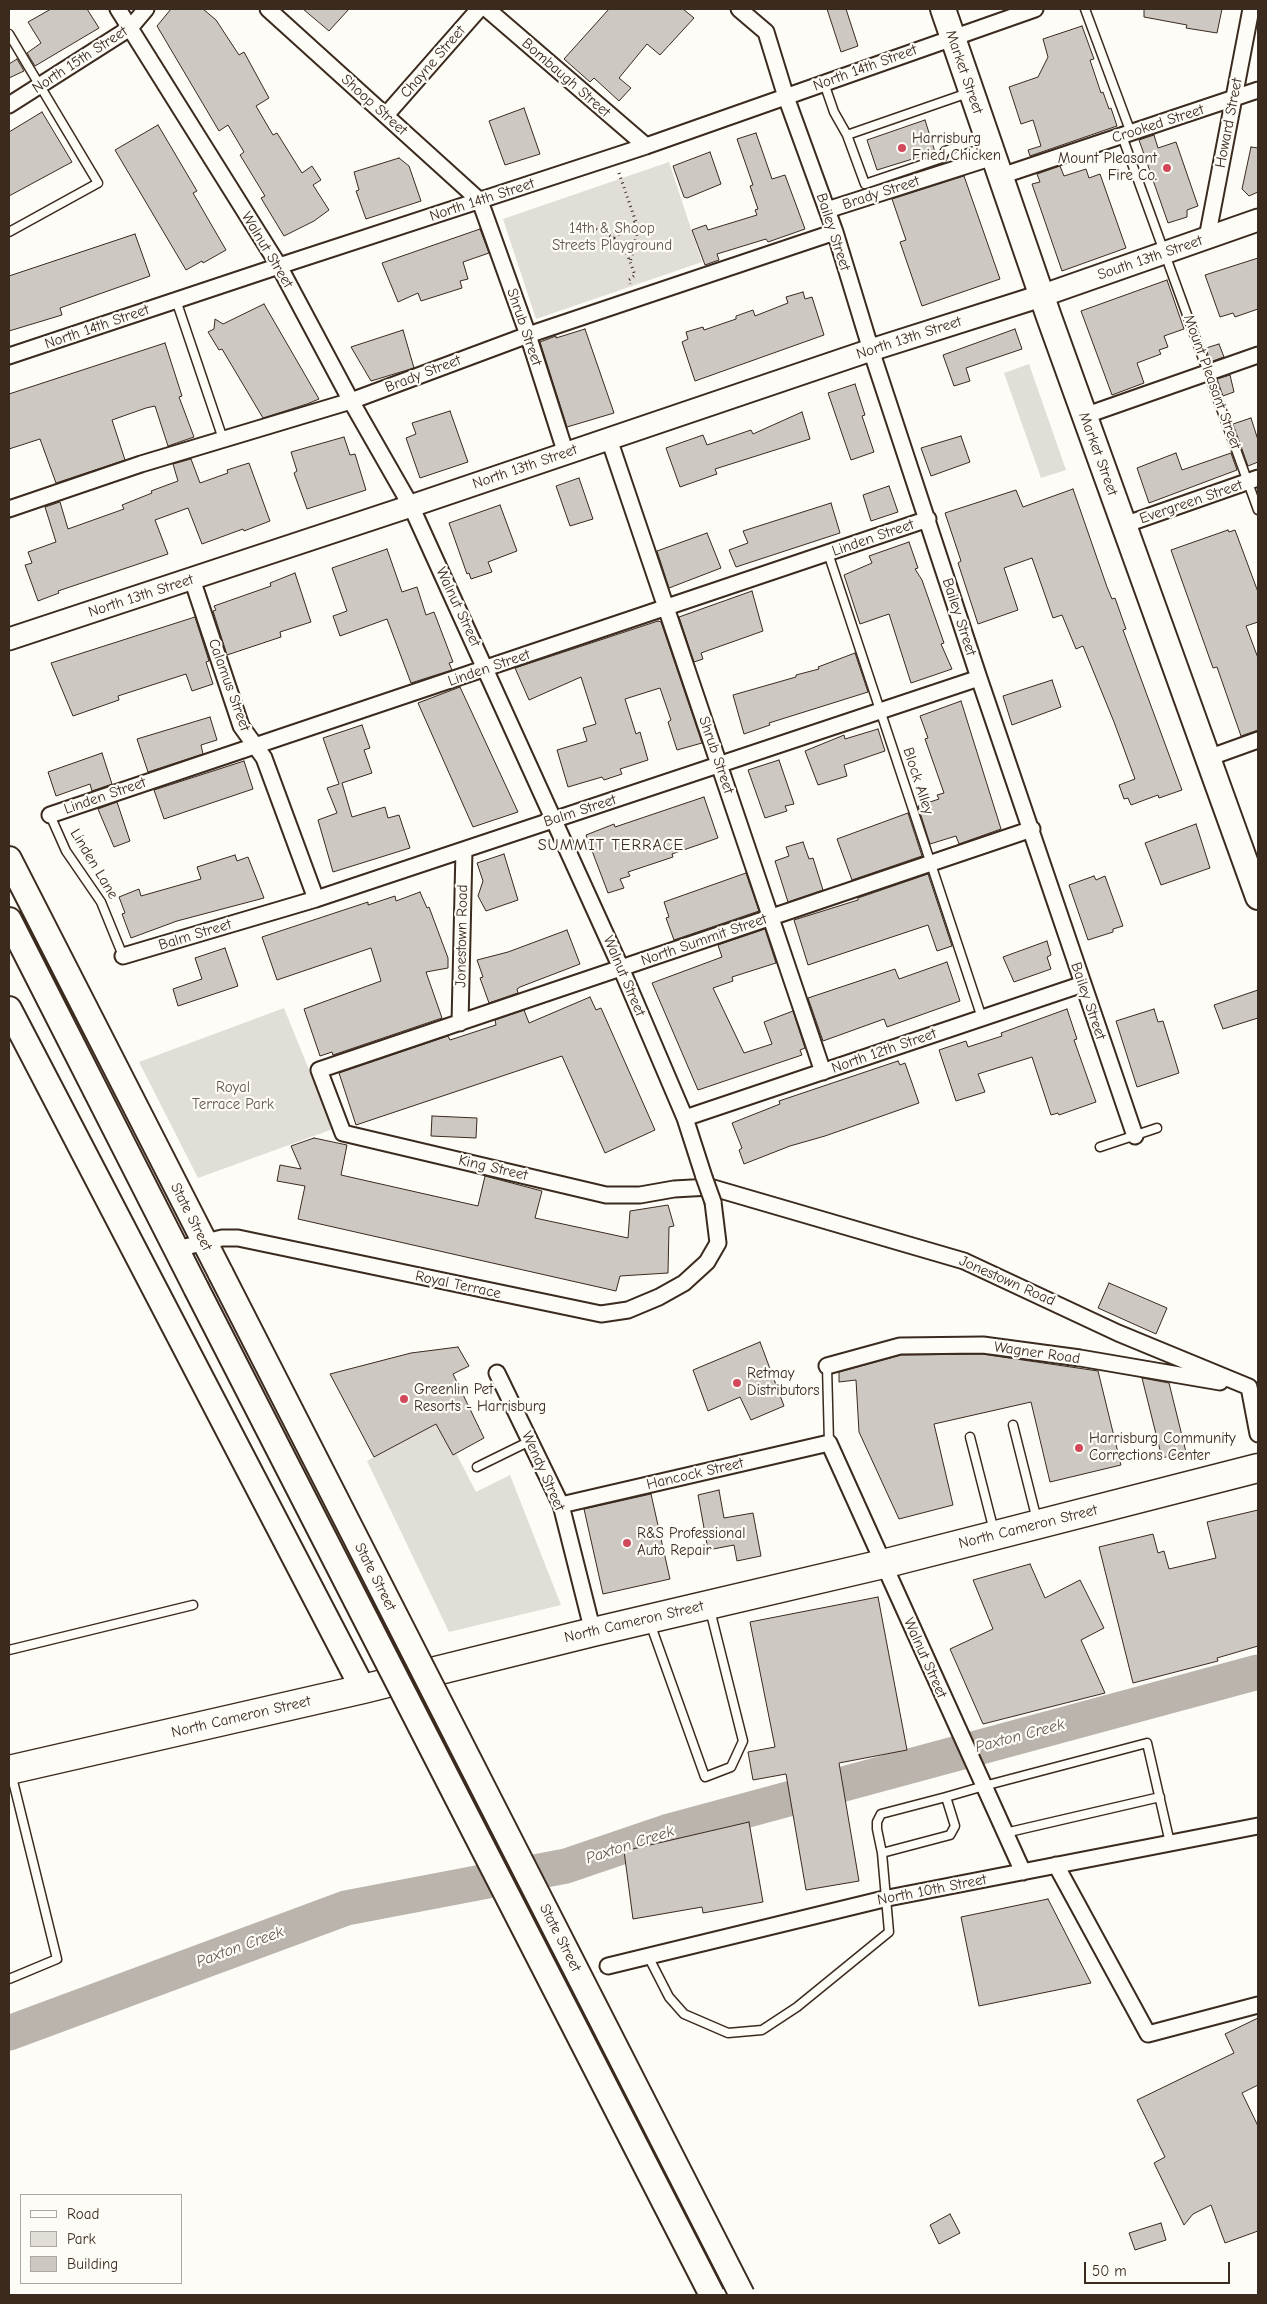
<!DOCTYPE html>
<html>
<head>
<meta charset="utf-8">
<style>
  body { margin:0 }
  #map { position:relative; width:1267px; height:2304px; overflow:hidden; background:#fdfcf7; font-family:"Comic Neue",sans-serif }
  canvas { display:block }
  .frame { position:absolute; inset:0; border:10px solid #3b2a1e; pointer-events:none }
  .legend { position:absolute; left:20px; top:2194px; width:162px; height:90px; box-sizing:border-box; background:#fdfcf7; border:1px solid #afa8a0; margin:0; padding:6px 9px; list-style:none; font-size:15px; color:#3b2a1e }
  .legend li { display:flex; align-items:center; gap:10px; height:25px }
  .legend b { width:25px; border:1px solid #afa8a0 }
  .scale { position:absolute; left:1084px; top:2262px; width:146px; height:22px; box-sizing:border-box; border:2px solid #3b2a1e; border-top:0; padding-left:6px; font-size:15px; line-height:18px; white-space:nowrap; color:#3b2a1e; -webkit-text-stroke:4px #fdfcf7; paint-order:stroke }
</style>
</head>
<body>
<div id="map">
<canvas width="1267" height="2304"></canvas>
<div class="frame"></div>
<ul class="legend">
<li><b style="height:6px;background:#fdfcf7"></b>Road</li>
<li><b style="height:14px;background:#e1ded7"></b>Park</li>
<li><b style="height:14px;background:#cdc8c2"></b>Building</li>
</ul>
<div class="scale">50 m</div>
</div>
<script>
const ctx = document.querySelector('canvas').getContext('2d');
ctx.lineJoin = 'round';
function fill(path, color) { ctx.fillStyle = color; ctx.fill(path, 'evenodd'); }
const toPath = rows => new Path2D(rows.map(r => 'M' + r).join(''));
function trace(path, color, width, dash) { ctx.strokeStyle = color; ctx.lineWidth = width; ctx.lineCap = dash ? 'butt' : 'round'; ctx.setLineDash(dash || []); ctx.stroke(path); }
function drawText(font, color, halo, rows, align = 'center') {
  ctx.font = font + ' "Comic Neue",sans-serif'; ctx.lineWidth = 4.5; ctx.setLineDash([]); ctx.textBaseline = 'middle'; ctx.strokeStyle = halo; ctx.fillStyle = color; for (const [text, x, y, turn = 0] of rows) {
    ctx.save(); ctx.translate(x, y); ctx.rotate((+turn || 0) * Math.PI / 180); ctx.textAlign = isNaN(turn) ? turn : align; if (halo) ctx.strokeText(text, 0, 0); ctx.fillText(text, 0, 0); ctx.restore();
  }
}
fill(toPath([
  [669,162,702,262,536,319,503,219],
  [1029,364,1066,470,1041,478,1004,373],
  [284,1008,333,1129,198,1178,139,1062],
  [436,1424,456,1453,476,1492,510,1475,561,1605,449,1632,367,1461]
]), '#e1ded7');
trace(toPath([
  [9,2033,346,1908,566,1866,666,1832,1258,1672]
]), '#bbb4ad', 35);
const building = toPath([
  [51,9,87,9,99,28,35,66,27,53,41,43,28,22,51,9],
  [171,9,203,9,216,20,239,55,244,52,269,98,256,106,273,135,277,133,302,173,312,166,321,180,313,185,329,210,314,221,284,236,261,198,265,196,240,155,244,152,228,125,219,131,157,26,171,9],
  [303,9,349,9,329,31,303,9],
  [609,9,683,9,694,18,660,55,647,44,619,78,631,88,619,101,594,78,590,82,564,59,609,9],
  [827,9,846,9,858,46,841,52,827,9],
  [1144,9,1222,9,1217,33,1186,28,1187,25,1144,17,1144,9],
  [1082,26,1094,59,1090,60,1101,93,1103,92,1109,109,1111,108,1117,126,1030,156,1028,150,1041,146,1033,120,1021,124,1009,87,1038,77,1048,57,1043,39,1082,26],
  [17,59,24,71,9,78,9,64,17,59],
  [524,108,540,154,505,165,489,121,524,108],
  [42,112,72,162,9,196,9,132,42,112],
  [925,120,935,152,877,170,867,140,925,120],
  [158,125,197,191,193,193,226,250,203,263,202,261,186,270,115,150,158,125],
  [756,133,772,179,785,175,805,229,768,242,766,239,717,254,719,260,705,265,692,230,706,225,708,230,757,215,755,210,758,209,750,186,753,185,737,139,756,133],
  [1154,135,1158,148,1176,142,1198,206,1187,210,1187,217,1168,223,1139,140,1154,135],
  [1251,147,1258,148,1258,192,1249,196,1242,189,1251,147],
  [710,152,721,184,687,198,684,197,673,166,710,152],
  [399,158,409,166,421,201,366,219,356,191,359,190,354,172,399,158],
  [1060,166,1064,176,1086,169,1089,178,1100,174,1126,248,1062,271,1032,184,1040,182,1037,174,1060,166],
  [964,176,1000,279,922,306,900,242,906,240,892,199,964,176],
  [480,229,489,253,463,262,468,279,460,281,462,288,421,301,418,293,398,302,382,263,480,229],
  [135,234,150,276,60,308,62,315,9,331,9,276,135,234],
  [1258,258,1258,309,1235,317,1233,313,1220,317,1205,275,1258,258],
  [1167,280,1184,329,1164,336,1168,347,1159,350,1161,354,1137,363,1144,383,1112,395,1081,311,1167,280],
  [803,292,805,299,812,297,824,335,695,381,682,342,688,339,686,332,703,327,704,330,736,319,736,316,753,310,755,316,788,303,786,297,803,292],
  [264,304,319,399,307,404,263,418,222,349,219,350,208,332,214,329,215,319,223,324,264,304],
  [585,329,614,413,567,427,540,342,556,336,556,338,585,329],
  [1015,329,1022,349,966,368,970,381,954,386,943,355,1015,329],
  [403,330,414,368,371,381,351,347,403,330],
  [165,343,182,396,179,397,194,437,168,446,155,406,146,408,112,420,125,460,56,483,40,439,9,449,9,394,165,343],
  [1219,344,1224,357,1210,362,1206,348,1219,344],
  [1230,375,1234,392,1223,396,1217,379,1230,375],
  [855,384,865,415,862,416,874,452,851,460,828,393,855,384],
  [450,411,468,462,420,478,406,438,416,434,412,423,450,411],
  [802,412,810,439,715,469,717,474,680,487,666,448,703,435,707,445,751,430,753,434,802,412],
  [1251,418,1258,440,1258,462,1248,466,1233,424,1251,418],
  [961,436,970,462,931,476,921,448,961,436],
  [344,437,350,455,355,454,366,490,307,509,294,473,297,471,291,452,344,437],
  [1176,453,1182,470,1231,453,1237,470,1149,503,1137,468,1176,453],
  [191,459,200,483,228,473,227,470,249,463,270,521,244,531,243,529,202,544,188,508,155,520,168,554,58,591,59,593,38,601,25,565,32,563,28,552,56,542,45,507,60,502,68,529,124,509,122,505,152,493,151,491,178,481,173,464,191,459],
  [579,478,593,519,570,526,556,486,579,478],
  [889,486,898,512,871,521,863,495,889,486],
  [1073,489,1107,587,1112,599,1115,598,1126,629,1123,630,1182,790,1159,798,1158,795,1131,805,1128,798,1124,799,1119,785,1135,779,1114,722,1083,646,1076,649,1062,615,1053,618,1032,558,1004,568,1018,610,978,624,958,563,961,561,945,513,1016,490,1023,507,1073,489],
  [831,503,840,533,736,567,729,550,748,543,743,531,831,503],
  [500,505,517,551,488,562,492,572,471,579,469,573,467,574,449,523,500,505],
  [1228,530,1229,532,1235,530,1258,592,1258,622,1246,626,1258,658,1258,730,1241,736,1217,667,1213,668,1171,550,1228,530],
  [707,533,721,568,669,588,657,551,707,533],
  [909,542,918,568,915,569,922,580,944,643,941,644,952,669,911,683,889,614,860,624,844,575,872,563,869,556,909,542],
  [387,549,402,592,417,587,426,615,434,612,453,662,449,663,452,670,411,683,387,619,340,636,333,616,347,611,332,568,387,549],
  [295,573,311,622,280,632,281,637,227,655,213,611,216,610,214,606,271,586,270,583,295,573],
  [752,591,763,631,701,653,703,659,694,662,679,617,752,591],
  [195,617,209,661,206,662,213,684,192,691,186,674,118,696,119,700,73,716,51,663,195,617],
  [658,621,661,622,702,743,677,750,668,722,671,720,660,688,625,699,636,734,640,732,648,760,620,769,622,774,604,780,602,777,568,787,557,750,587,741,583,728,596,724,581,677,529,700,515,668,658,621],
  [855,653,868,692,769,723,770,725,744,734,733,695,796,677,796,675,819,669,818,667,855,653],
  [1052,680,1061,707,1012,725,1003,696,1052,680],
  [460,687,518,812,473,827,418,703,460,687],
  [961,701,1001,829,959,844,956,836,930,844,918,806,939,799,937,795,944,793,925,739,928,738,920,716,961,701],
  [210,717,217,740,201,745,203,754,148,772,137,739,210,717],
  [362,725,370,748,364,750,372,773,342,783,352,817,385,807,388,818,399,815,410,848,333,872,318,820,337,813,327,788,339,784,323,738,362,725],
  [878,729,885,751,844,765,847,776,818,785,805,751,844,735,845,739,878,729],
  [102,753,112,784,92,791,90,784,56,796,48,772,102,753],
  [779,760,794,804,785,806,787,811,765,818,748,770,779,760],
  [244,761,253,789,164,819,154,790,244,761],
  [704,797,718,838,672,854,673,857,628,872,630,876,620,879,624,888,608,893,586,835,614,824,615,827,704,797],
  [117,802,130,841,114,847,98,809,117,802],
  [908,813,922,856,852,880,837,839,908,813],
  [1196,824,1210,868,1161,885,1145,843,1196,824],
  [803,842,809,859,813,858,823,890,788,902,775,861,789,856,786,847,803,842],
  [504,854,518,900,486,911,478,896,483,881,477,863,504,854],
  [235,855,237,861,248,857,264,898,177,921,131,938,122,914,125,913,119,897,139,889,141,896,201,879,197,867,235,855],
  [746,873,759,911,674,940,666,918,669,917,664,902,746,873],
  [928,874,952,946,937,951,928,925,808,965,794,920,858,900,858,898,928,874],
  [1094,876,1096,880,1105,876,1123,926,1113,929,1113,932,1088,940,1069,885,1094,876],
  [420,892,427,908,429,907,448,958,448,968,426,972,442,1018,333,1055,332,1052,320,1056,304,1009,381,981,371,948,277,980,262,937,368,902,368,905,395,896,396,901,420,892],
  [765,929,776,963,732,977,733,981,713,988,744,1053,772,1044,764,1022,793,1011,805,1048,800,1050,802,1055,698,1090,652,983,722,957,718,945,765,929],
  [567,930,580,964,520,987,517,989,518,993,489,1003,480,978,483,977,477,960,508,952,567,930],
  [1047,941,1051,955,1047,957,1051,969,1014,982,1003,957,1047,941],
  [225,948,238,986,178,1006,173,989,202,979,195,958,225,948],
  [947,962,960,1001,887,1027,884,1019,823,1041,808,998,895,969,899,979,947,962],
  [1258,990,1258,1018,1223,1029,1214,1005,1258,990],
  [590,997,596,1010,601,1008,655,1130,605,1153,562,1056,356,1125,339,1073,448,1036,450,1040,496,1025,495,1020,524,1010,529,1023,590,997],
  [1067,1009,1077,1039,1074,1040,1096,1102,1059,1115,1058,1113,1051,1115,1032,1057,978,1074,985,1092,956,1101,939,1050,966,1041,968,1047,1002,1036,1001,1033,1067,1009],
  [1154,1009,1158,1022,1163,1021,1179,1073,1137,1087,1116,1021,1154,1009],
  [898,1061,900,1065,905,1063,919,1103,825,1136,790,1146,744,1164,739,1150,742,1148,732,1123,780,1104,779,1101,898,1061],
  [432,1116,477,1118,476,1138,431,1136,432,1116],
  [314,1138,347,1145,341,1175,478,1206,485,1176,542,1191,535,1218,628,1238,630,1211,668,1205,674,1226,669,1227,668,1273,620,1276,616,1291,298,1219,305,1186,277,1181,280,1165,301,1169,291,1146,314,1138],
  [1109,1283,1167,1308,1156,1334,1098,1308,1109,1283],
  [760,1342,784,1406,751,1420,740,1397,708,1411,693,1370,760,1342],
  [458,1347,469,1366,453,1374,484,1438,453,1455,436,1424,374,1457,330,1374,411,1353,458,1347],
  [982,1354,1098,1371,1121,1465,1050,1482,1031,1402,934,1424,953,1505,899,1519,859,1432,856,1380,839,1382,839,1372,901,1355,982,1354],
  [1142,1378,1169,1383,1186,1452,1162,1458,1142,1378],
  [719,1490,724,1518,753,1513,761,1556,737,1561,734,1545,708,1550,698,1495,719,1490],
  [651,1494,670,1579,603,1594,584,1509,651,1494],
  [1258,1510,1258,1646,1217,1658,1218,1661,1133,1683,1099,1547,1153,1534,1158,1553,1164,1551,1169,1569,1216,1558,1207,1522,1258,1510],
  [1030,1564,1045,1598,1080,1580,1104,1628,1081,1640,1105,1693,983,1724,950,1649,993,1629,973,1580,1030,1564],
  [878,1597,907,1750,839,1763,859,1881,806,1890,786,1774,753,1780,748,1752,775,1747,750,1622,878,1597],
  [749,1822,763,1902,703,1913,702,1907,633,1919,624,1851,749,1822],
  [1048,1899,1091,1983,979,2006,961,1917,1048,1899],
  [1258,2018,1258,2085,1242,2093,1258,2126,1258,2231,1225,2243,1211,2205,1193,2214,1184,2225,1154,2163,1165,2157,1137,2100,1234,2053,1225,2034,1258,2018],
  [950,2214,960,2233,939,2244,930,2225,950,2214],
  [1161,2223,1166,2240,1135,2250,1129,2233,1161,2223]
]);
fill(building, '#cdc8c2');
trace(building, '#3b2a1e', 1);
const lane = toPath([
  [1085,9,1131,133],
  [9,34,98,183,9,232],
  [824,83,834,112,847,135,865,184,942,158,945,151,986,137],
  [847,135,968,93],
  [1122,136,1258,510],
  [176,300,223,439],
  [828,553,982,1018],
  [50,815,66,851,101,902,123,956],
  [1100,1147,1157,1128],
  [827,1366,829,1443],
  [1013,1425,1037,1520],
  [970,1437,994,1531],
  [477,1467,530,1441],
  [650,1623,705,1777,731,1767,743,1741,710,1610],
  [9,1650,193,1605],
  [946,1797,955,1826,950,1835,882,1853,877,1829,877,1822,881,1814,946,1797,984,1786,1147,1743,1170,1843],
  [1005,1833,1160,1797],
  [648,1956,669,1997,684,2014,728,2033,762,2030,797,2007,889,1932,882,1853],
  [9,1979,57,1959,11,1773]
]);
const street = toPath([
  [118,9,279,266,351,401,411,506,621,968,685,1118,704,1177],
  [268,9,480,201,528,335,566,454],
  [487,9,646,146],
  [739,9,766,32,786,97,835,232,871,350,979,678,1135,1136],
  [9,105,130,28,146,9],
  [386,115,479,9],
  [1001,176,1258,90],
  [827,210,993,157],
  [1207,238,1251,9],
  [9,356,279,266,646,146,1035,9],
  [1084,416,1258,355],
  [609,439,823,1072],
  [9,509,141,464,351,401,528,335,835,232],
  [1124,525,1258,478],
  [192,579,241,726,264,758,316,899],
  [1208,758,1258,740],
  [50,815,928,519],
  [1032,829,319,1070,343,1133,606,1195,640,1195,674,1189,710,1187,964,1261,1118,1333,1249,1387,1258,1434],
  [123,956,316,899,979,678],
  [460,1023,464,850],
  [685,1118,1083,984],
  [177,1249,222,1238,238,1238,601,1314,628,1310,659,1297,684,1283,707,1262,718,1243,713,1202],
  [827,1366,900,1346,983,1345,1080,1358,1220,1382],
  [497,1373,561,1505,593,1632],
  [561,1505,829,1443,1023,1872],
  [1056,1865,1148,2034,1258,2005],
  [608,1966,888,1898,1258,1826]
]);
const secondary = toPath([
  [9,639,411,506,871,350,1041,296,1258,220]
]);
const primary = toPath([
  [943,9,1049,317,1258,897],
  [9,859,221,1274],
  [9,920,196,1288],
  [9,1009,363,1689]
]);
const highway = toPath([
  [9,1770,363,1689,593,1632,883,1564,1258,1468]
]);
trace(lane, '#3b2a1e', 11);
trace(street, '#3b2a1e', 19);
trace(secondary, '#3b2a1e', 25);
trace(primary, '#3b2a1e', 28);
trace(highway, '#3b2a1e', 31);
trace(toPath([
  [619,173,638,228,630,263],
  [596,229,614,238,626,251,635,275,629,280,630,284],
  [614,238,636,221]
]), '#3b2a1e', 3, [1, 4]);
trace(lane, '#fdfcf7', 8);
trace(street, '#fdfcf7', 15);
trace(secondary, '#fdfcf7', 21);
trace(primary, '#fdfcf7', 24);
trace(highway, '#fdfcf7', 28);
const streetBridge = toPath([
  [704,1177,713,1202]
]);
const primaryBridge = toPath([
  [221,1274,742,2295],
  [196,1288,712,2295]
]);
trace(streetBridge, '#3b2a1e', 19, []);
trace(primaryBridge, '#3b2a1e', 28, []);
trace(streetBridge, '#fdfcf7', 15);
trace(primaryBridge, '#fdfcf7', 24);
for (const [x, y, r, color] of [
  [902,148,5,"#d1495b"],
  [1167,168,5,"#d1495b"],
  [737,1383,5,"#d1495b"],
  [404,1399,5,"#d1495b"],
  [1079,1448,5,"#d1495b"],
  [627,1543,5,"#d1495b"]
]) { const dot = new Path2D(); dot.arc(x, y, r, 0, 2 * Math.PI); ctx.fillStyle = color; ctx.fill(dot); trace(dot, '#fdfcf7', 2); }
drawText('15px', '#3b2a1e', '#fdfcf7', [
  ["North 15th Street",80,60,-33],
  ["Chayne Street",433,62,-49],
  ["North 14th Street",865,68,-20],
  ["Market Street",964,72,71],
  ["Bombaugh Street",566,78,41],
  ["Shoop Street",374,105,42],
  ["Howard Street",1229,123,-79],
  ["Crooked Street",1158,124,-18],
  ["Brady Street",881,193,-18],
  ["North 14th Street",482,200,-18],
  ["Bailey Street",833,232,72],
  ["Walnut Street",267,250,59],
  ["South 13th Street",1150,258,-19],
  ["North 14th Street",97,327,-19],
  ["Shrub Street",524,327,71],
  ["North 13th Street",909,338,-18],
  ["Brady Street",423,374,-21],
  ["Mount Pleasant Street",1212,382,70],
  ["Market Street",1098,454,70],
  ["North 13th Street",525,467,-19],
  ["Evergreen Street",1191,502,-19],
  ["Linden Street",873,538,-19],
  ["North 13th Street",141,596,-18],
  ["Walnut Street",458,607,65],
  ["Bailey Street",959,617,72],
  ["Linden Street",489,668,-19],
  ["Calamus Street",229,685,70],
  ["Shrub Street",716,755,71],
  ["Block Alley",918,781,72],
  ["Linden Street",105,796,-19],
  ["Balm Street",580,811,-18],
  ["Linden Lane",94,864,59],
  ["Balm Street",195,935,-17],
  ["Jonestown Road",462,936,-89],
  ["North Summit Street",704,940,-19],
  ["Walnut Street",624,976,67],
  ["Bailey Street",1088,1001,71],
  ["North 12th Street",884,1051,-19],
  ["King Street",493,1168,13],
  ["State Street",191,1217,63],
  ["Jonestown Road",1007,1281,24],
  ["Royal Terrace",458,1285,12],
  ["Wagner Road",1037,1353,8],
  ["Wendy Street",543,1471,66],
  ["Hancock Street",695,1474,-13],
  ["North Cameron Street",1028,1527,-14],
  ["State Street",375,1577,63],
  ["North Cameron Street",634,1622,-13],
  ["Walnut Street",925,1658,66],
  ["North Cameron Street",241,1717,-13],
  ["North 10th Street",932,1890,-11],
  ["State Street",560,1938,63]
]);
drawText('15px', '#3b2a1e', '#fdfcf7', [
  ["Harrisburg",912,139],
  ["Fried Chicken",912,156],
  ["Mount Pleasant",1157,159,"right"],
  ["Fire Co.",1157,176,"right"],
  ["Retmay",747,1374],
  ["Distributors",747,1391],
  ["Greenlin Pet",414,1390],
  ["Resorts - Harrisburg",414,1407],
  ["Harrisburg Community",1089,1439],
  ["Corrections Center",1089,1456],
  ["R&S Professional",637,1534],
  ["Auto Repair",637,1551]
], 'left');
drawText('15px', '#64574c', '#fdfcf7', [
  ["14th & Shoop",612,229],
  ["Streets Playground",612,246],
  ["Royal",233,1088],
  ["Terrace Park",233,1105]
]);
ctx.letterSpacing = '1px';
drawText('16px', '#3b2a1e', '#fdfcf7', [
  ["SUMMIT TERRACE",611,845]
]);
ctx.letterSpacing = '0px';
drawText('italic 16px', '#615349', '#fdfcf7', [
  ["Paxton Creek",1020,1736,-15],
  ["Paxton Creek",630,1845,-18],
  ["Paxton Creek",240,1947,-20]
]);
</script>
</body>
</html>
